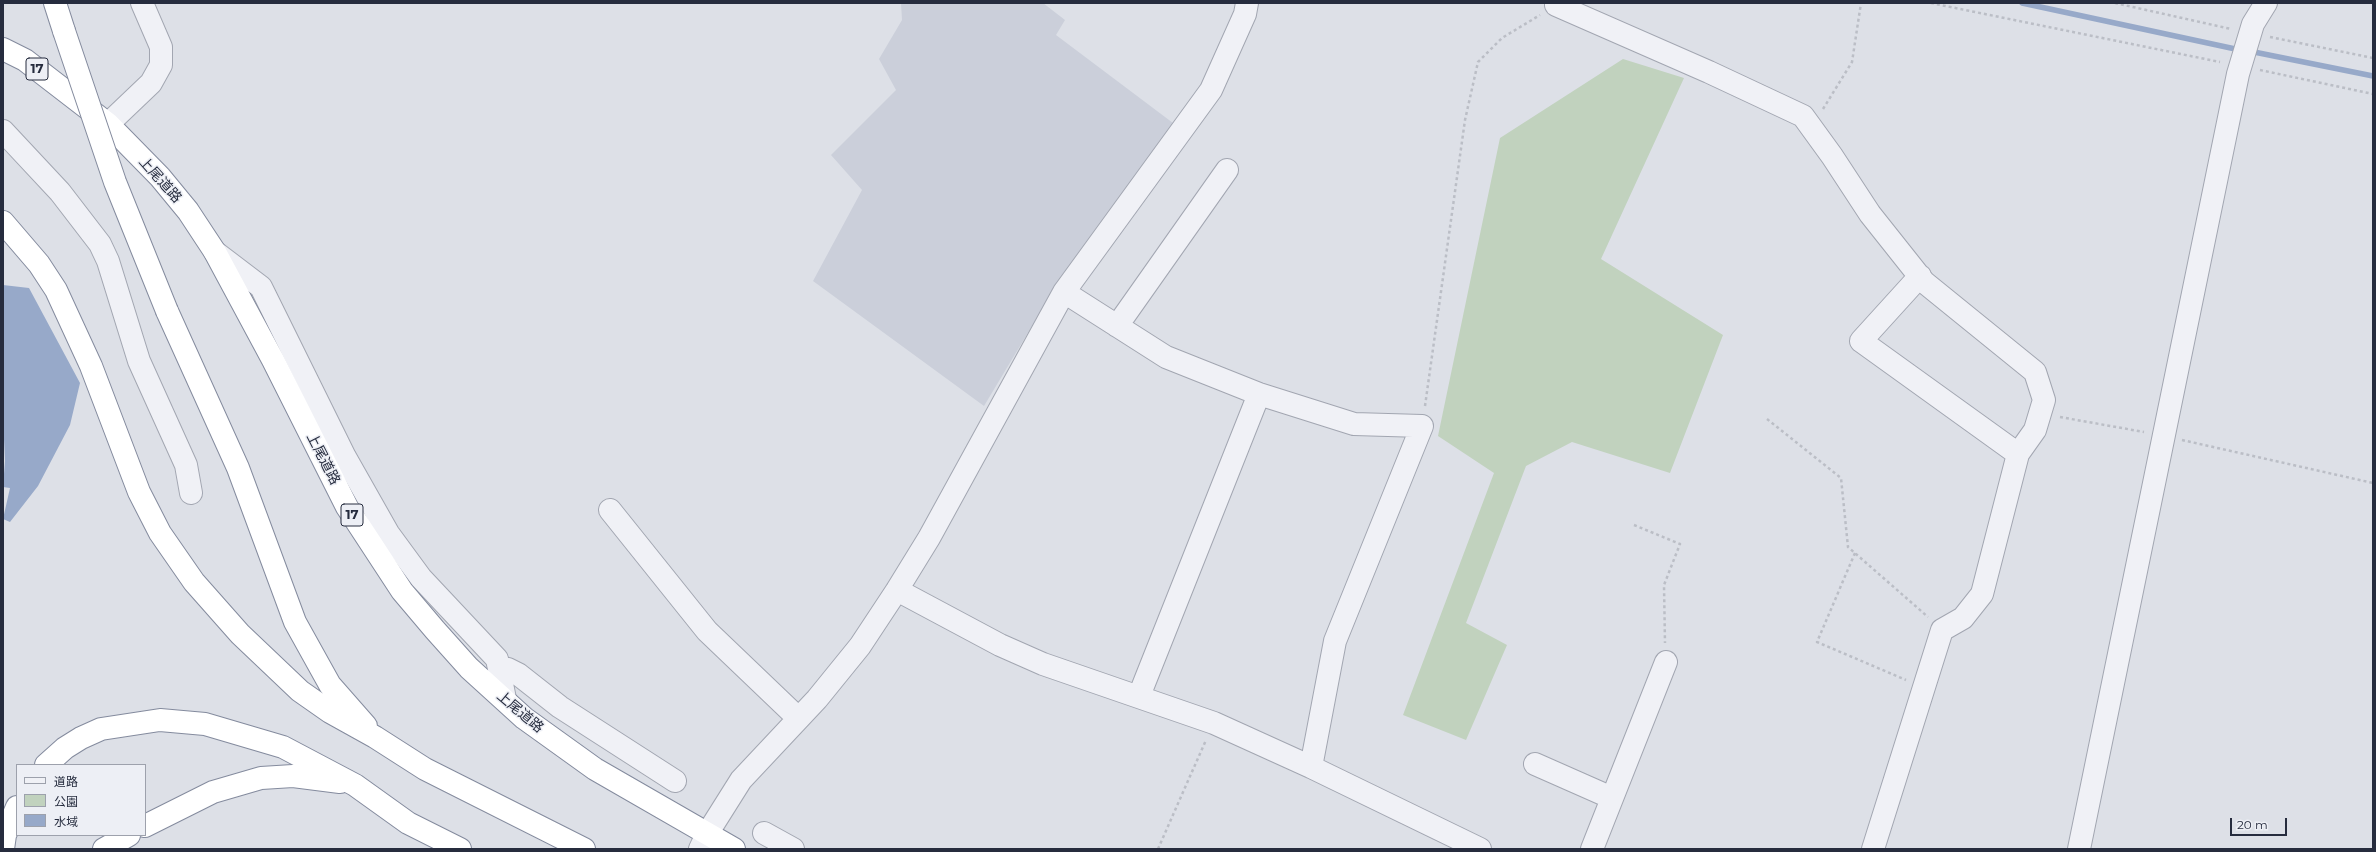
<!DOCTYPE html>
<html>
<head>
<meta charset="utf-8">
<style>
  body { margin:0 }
  #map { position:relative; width:2376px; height:852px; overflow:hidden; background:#dde0e7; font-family:Montserrat,"Noto Sans JP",sans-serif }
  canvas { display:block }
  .frame { position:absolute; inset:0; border:4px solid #262c3e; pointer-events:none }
  .legend { position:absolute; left:16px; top:764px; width:130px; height:72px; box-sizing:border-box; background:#edeff5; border:1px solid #9da1ac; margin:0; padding:5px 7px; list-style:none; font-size:12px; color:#262c3e }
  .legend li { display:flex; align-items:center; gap:8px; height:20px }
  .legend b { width:20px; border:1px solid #9da1ac }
  .scale { position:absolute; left:2230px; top:818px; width:57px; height:18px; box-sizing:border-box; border:2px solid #262c3e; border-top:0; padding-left:5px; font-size:12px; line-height:14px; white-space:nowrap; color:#262c3e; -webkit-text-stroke:3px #edeff5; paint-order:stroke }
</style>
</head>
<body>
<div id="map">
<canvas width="2376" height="852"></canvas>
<div class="frame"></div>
<ul class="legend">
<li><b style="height:5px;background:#f0f1f6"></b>道路</li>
<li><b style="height:11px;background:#c1d2be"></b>公園</li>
<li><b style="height:11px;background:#97a9c9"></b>水域</li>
</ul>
<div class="scale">20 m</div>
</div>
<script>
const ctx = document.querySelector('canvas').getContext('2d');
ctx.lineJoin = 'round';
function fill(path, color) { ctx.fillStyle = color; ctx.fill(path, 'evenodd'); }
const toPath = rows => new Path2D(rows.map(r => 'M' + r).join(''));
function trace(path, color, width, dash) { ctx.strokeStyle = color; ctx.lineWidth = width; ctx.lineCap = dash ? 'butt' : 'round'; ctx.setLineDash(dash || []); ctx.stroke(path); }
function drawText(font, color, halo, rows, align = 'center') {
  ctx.font = font + ' Montserrat,"Noto Sans JP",sans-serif'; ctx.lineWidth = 3; ctx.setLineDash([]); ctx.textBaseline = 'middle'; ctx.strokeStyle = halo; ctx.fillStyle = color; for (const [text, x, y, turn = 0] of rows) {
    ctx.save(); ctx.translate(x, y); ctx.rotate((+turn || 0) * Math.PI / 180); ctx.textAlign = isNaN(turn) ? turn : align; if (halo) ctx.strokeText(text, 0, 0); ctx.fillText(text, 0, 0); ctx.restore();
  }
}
fill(toPath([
  [901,3,1043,3,1065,20,1056,35,1173,123,1056,286,984,406,813,281,862,190,831,155,896,90,879,59,902,20]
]), '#cbcfda');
fill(toPath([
  [1623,59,1684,78,1601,259,1723,335,1670,473,1572,442,1526,466,1466,623,1507,645,1466,740,1403,715,1494,473,1438,436,1500,138]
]), '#c1d2be');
fill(toPath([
  [3,285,29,288,80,383,70,425,38,486,10,522,3,519,10,488,3,487,5,461,3,417]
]), '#97a9c9');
trace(toPath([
  [2022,3,2240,50],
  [2249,51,2373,76]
]), '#97a9c9', 5.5);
const minor = toPath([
  [1556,5,1709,72,1803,116,1832,156,1870,214,1924,282,2035,372,2044,400,2035,430,2018,454,1982,594,1963,618,1942,630,1873,849],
  [108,124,151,83,161,65,161,47,142,3],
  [3,131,60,192,100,244,108,261,139,361,186,465,191,493],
  [215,252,261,287,345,457,388,533,421,578,497,659,505,699],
  [1920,276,1861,341,2018,454],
  [1064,292,1166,357,1259,394,1354,424,1422,426,1335,641,1311,767],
  [1117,326,1227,170],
  [610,510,707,631,798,718],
  [897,590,1000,645,1043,664,1214,723,1311,767,1480,849],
  [499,668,508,669,518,674,560,707,675,781],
  [1139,696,1259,394],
  [1535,764,1612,798],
  [764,833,793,849],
  [700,849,707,834,741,780,817,699,860,646,897,590,929,538,1064,292,1211,90,1245,14,1247,3],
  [1592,849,1666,662],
  [2079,849,2238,74,2253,24,2266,3]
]);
const highway = toPath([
  [55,3,64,31],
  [3,49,25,60,108,124,160,177,188,211,215,252,273,360,347,507,402,591,435,630,469,668,524,718,595,769,734,849],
  [3,222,39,264,56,290,91,366,139,492,160,533,194,582,240,634,300,691,330,712,375,737,425,769,584,849],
  [167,311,238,468,295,622,330,685,366,726],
  [46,765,65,748,81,738,101,729,160,720,205,724,283,747,355,785,408,823,460,849],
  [145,826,213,792,261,778,293,776,340,782],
  [3,849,5,835,17,807],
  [104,849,129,835]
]);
trace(minor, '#a2a6b1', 24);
trace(highway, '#848b9e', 24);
trace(toPath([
  [1931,3,2220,62],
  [2115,3,2231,29],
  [2270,37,2373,58],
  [2260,70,2373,94],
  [1823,109,1852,62,1861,3],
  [1425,406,1465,120,1478,62,1502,38,1540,15],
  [2060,417,2144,432],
  [1767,419,1841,478,1848,547,1928,617],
  [2182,440,2373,483],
  [1634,525,1680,544,1664,585,1665,643],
  [1855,553,1817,642,1906,680],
  [1158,849,1206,740]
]), '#bbbec6', 2.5, [3, 3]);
trace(minor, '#f0f1f6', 22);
trace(highway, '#fff', 22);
const highwayBridge = toPath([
  [64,31,115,182,167,311]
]);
trace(highwayBridge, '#848b9e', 24, []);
trace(highwayBridge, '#fff', 22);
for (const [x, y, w] of [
  [37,69,22],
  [352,515,22]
]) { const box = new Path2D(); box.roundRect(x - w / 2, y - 11, w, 22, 3); ctx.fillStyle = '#edeff5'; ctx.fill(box); trace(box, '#262c3e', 1); }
drawText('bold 13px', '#262c3e', null, [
  ["17",37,69],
  ["17",352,515]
]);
drawText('14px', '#262c3e', '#edeff5', [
  ["上尾道路",160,180,48],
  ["上尾道路",323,459,63],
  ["上尾道路",520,712,40]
]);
</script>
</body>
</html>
